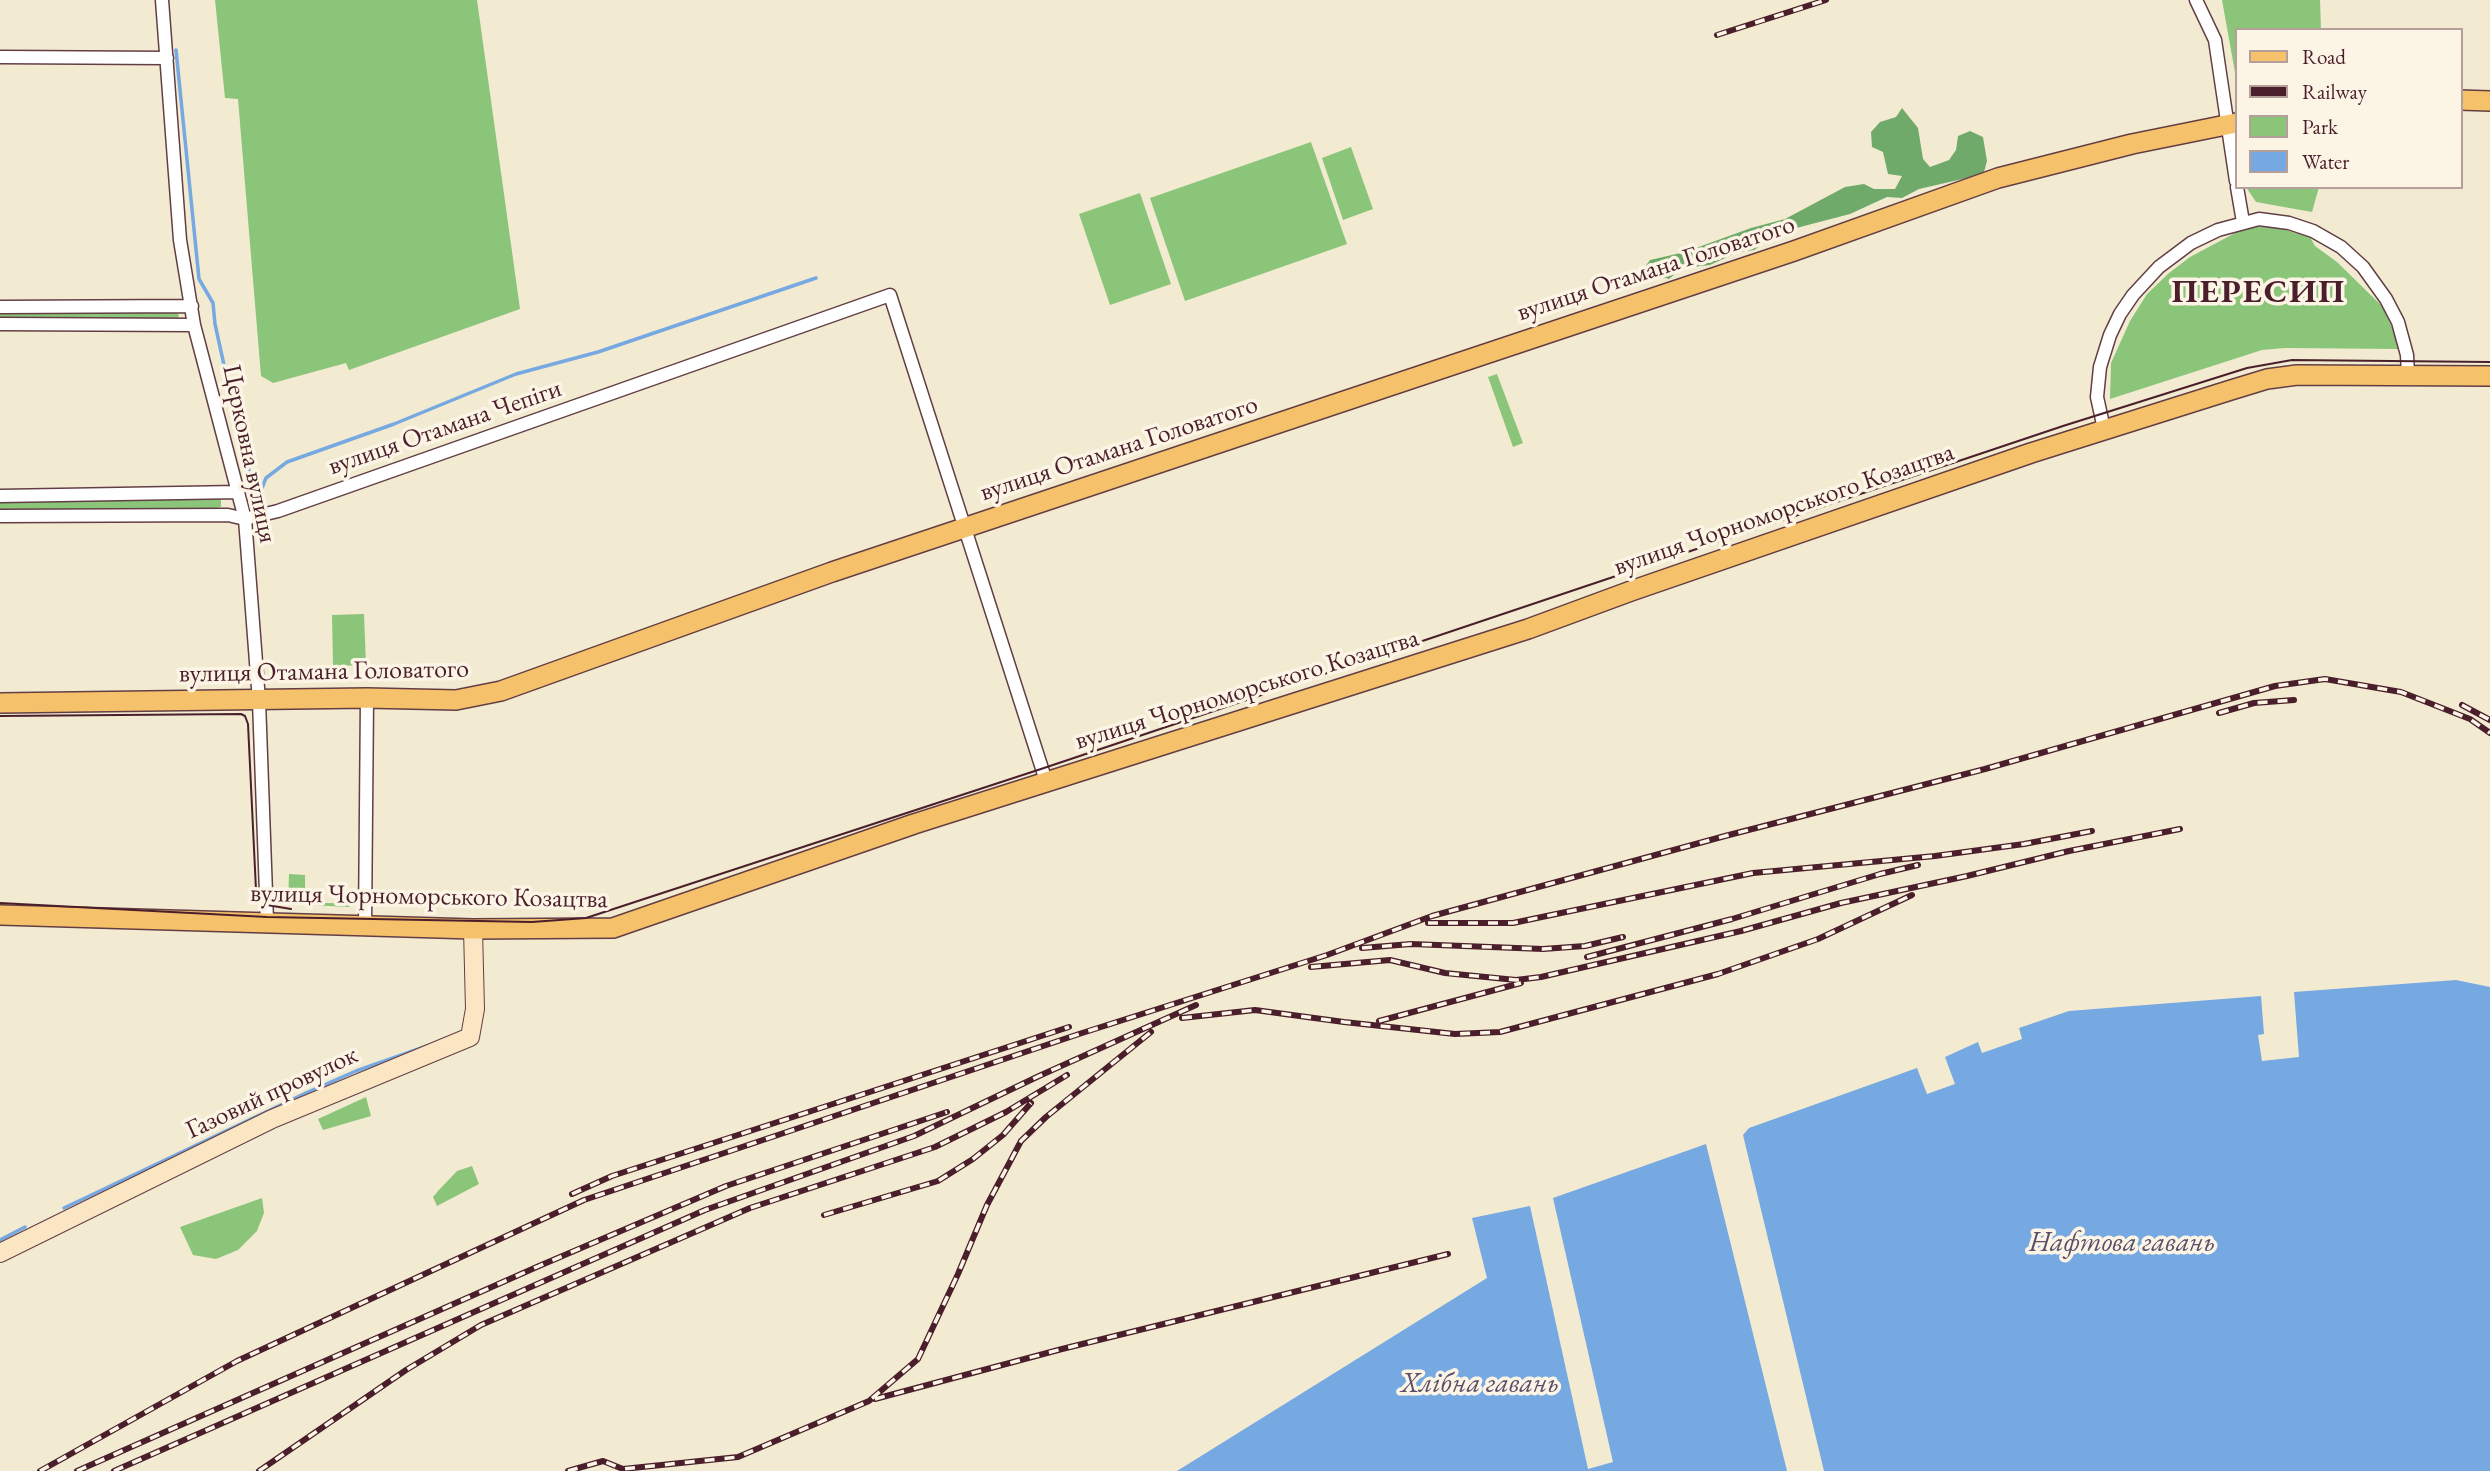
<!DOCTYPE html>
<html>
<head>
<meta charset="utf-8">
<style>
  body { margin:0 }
  #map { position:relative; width:2490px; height:1471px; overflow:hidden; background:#f2ebd1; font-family:"EB Garamond",serif }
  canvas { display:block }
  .legend { position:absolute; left:2235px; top:28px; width:228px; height:161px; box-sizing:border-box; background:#fcf5e5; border:2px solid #b59f9b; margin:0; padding:9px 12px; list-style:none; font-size:21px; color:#4a1f2b }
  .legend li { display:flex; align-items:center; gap:14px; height:35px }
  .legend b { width:35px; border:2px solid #b59f9b }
</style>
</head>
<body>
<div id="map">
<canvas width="2490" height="1471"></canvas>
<ul class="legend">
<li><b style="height:9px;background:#f6c16b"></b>Road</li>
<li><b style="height:9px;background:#4a1f2b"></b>Railway</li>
<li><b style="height:19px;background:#8bc57a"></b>Park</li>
<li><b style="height:19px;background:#76a8e1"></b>Water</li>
</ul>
</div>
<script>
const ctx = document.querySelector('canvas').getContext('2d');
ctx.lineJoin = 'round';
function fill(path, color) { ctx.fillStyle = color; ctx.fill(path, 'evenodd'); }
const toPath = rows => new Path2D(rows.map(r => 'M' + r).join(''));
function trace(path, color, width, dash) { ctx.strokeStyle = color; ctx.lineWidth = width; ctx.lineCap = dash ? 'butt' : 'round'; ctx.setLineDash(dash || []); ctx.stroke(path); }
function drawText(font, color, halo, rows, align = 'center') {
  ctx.font = font + ' "EB Garamond",serif'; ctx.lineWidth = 7; ctx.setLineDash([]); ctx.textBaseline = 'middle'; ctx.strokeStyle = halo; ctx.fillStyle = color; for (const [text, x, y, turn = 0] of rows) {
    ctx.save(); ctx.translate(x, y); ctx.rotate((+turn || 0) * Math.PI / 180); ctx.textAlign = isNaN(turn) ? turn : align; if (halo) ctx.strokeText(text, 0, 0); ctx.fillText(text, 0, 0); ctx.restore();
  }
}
fill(toPath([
  [215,0,477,0,520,309,349,370,346,363,273,383,261,376,238,99,225,98],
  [2222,0,2320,0,2321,30,2236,30,2236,78],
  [1311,142,1347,244,1185,301,1150,198],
  [1351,147,1373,209,1343,220,1322,158],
  [2246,187,2319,187,2312,212,2256,202],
  [1140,193,1171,284,1110,305,1079,214],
  [2255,227,2275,227,2310,237,2315,246,2337,262,2382,306,2396,336,2399,349,2285,348,2262,350,2110,399,2111,363,2130,321,2147,294,2169,273,2190,257,2237,232],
  [0,312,176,312,179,315,178,318,173,320,0,322],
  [1497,374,1523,443,1513,447,1488,377],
  [221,496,221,507,217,508,0,510,0,498],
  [364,614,366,665,333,666,332,615],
  [289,874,305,875,305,902,351,904,350,907,288,904],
  [366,1097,371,1116,323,1130,318,1119],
  [472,1166,479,1184,437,1206,433,1197,438,1191,457,1171],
  [262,1198,264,1213,257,1231,238,1250,216,1259,193,1255,180,1227]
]), '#8bc57a');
fill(toPath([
  [1902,108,1918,128,1923,159,1930,167,1949,160,1956,150,1958,136,1970,131,1983,137,1987,161,1984,172,1967,178,1919,189,1902,198,1887,197,1850,214,1781,232,1754,250,1738,252,1710,265,1682,268,1669,279,1642,271,1650,260,1685,252,1751,228,1785,219,1845,187,1864,184,1874,189,1895,189,1902,176,1888,174,1883,152,1872,147,1871,132,1880,122,1896,117]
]), '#70aa6a');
fill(toPath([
  [2456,980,2490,987,2490,1471,1824,1471,1743,1135,1749,1128,1917,1068,1927,1094,1955,1084,1945,1057,1978,1042,1982,1053,2022,1039,2019,1028,2069,1011,2261,996,2264,1034,2258,1035,2262,1061,2299,1057,2294,992],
  [1706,1144,1787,1471,1177,1471,1487,1278,1472,1218,1530,1206,1588,1469,1613,1462,1553,1198]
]), '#76a8e1');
trace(toPath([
  [176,50,199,279,213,303,215,324,244,456,258,498,266,478,287,462,394,424,516,374,598,352,816,278],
  [64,1208,308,1092,356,1071,427,1046],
  [0,1240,25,1227]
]), '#76a8e1', 3.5);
const street = toPath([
  [162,0,180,240,194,325,245,519,259,701,267,921],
  [2196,0,2215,40,2236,181],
  [0,57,167,58],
  [2237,187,2243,222],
  [0,307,192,306],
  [0,324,194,325],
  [2104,429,2097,397,2100,367,2110,335,2120,314,2133,295,2159,267,2191,243,2218,230,2259,219,2289,223,2313,231,2341,247,2363,267,2386,299,2398,322,2407,355,2408,375],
  [0,496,238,492],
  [0,516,228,515,245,519,278,511,890,295,1046,781],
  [365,925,367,698]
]);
const secondary = toPath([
  [0,1253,272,1119,470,1037,475,1009,473,929]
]);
const primary = toPath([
  [2460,100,2490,101],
  [0,703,367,698,456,700,501,691,832,572,1794,251,1998,178,2132,144,2236,123],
  [0,915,473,929,613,928,914,824,1528,629,1631,591,2031,453,2231,390,2267,379,2297,375,2490,376]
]);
trace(street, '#633e44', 15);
trace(secondary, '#633e44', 20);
trace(primary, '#633e44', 22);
trace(street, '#fff', 12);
trace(secondary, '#fbe6c4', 18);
trace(primary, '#f6c16b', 19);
trace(toPath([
  [0,716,241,714,245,716,248,724,256,890,260,900,267,905,291,909],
  [0,903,267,917,532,922,586,918,1041,769,2063,426,2247,368,2292,360,2490,362]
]), '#4a1f2b', 2);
const rail = toPath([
  [1717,35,1826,0],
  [2462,705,2490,720],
  [2219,713,2254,703,2294,700],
  [1428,923,1513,923,1753,873,1935,856,2024,844,2092,831],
  [1362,948,1411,944,1543,949,1585,946,1623,937],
  [1587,957,1732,919,1880,874,1918,865],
  [1311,967,1390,960,1445,973,1516,980,1541,977,1741,931,1841,903,1967,876,2069,851,2180,829],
  [1182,1018,1255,1010,1344,1022,1455,1034,1500,1032,1718,974,1818,939,1912,895],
  [1379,1021,1521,983],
  [572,1194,612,1176,1069,1027],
  [824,1215,938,1181,973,1159,1003,1135,1031,1103],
  [875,1399,1062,1349,1448,1254],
  [40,1471,237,1361,584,1200,1079,1034,1327,955,1432,916,1725,836,1985,769,2275,686,2325,679,2401,692,2470,719,2490,733],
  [77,1471,539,1266,726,1186,947,1112],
  [114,1471,705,1210,914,1136,1039,1076,1196,1005],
  [259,1471,406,1370,481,1325,750,1208,935,1147,1006,1112,1067,1075],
  [568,1471,603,1461,623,1469,738,1457,869,1401,918,1359,958,1274,987,1205,1021,1141,1046,1117,1151,1032]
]);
trace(rail, '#4a1f2b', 6);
trace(rail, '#fcf5e5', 3.5, [10]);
drawText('26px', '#4a1f2b', '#fcf5e5', [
  ["вулиця Отамана Головатого",1656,269,-18],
  ["вулиця Отамана Чепіги",445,428,-19],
  ["вулиця Отамана Головатого",1119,449,-18],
  ["Церковна вулиця",249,454,78],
  ["вулиця Чорноморського Козацтва",1784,510,-19],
  ["вулиця Отамана Головатого",324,672,-1],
  ["вулиця Чорноморського Козацтва",1247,690,-17],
  ["вулиця Чорноморського Козацтва",429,897,1],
  ["Газовий провулок",272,1093,-25]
]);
drawText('italic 28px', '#594f6b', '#fcf5e5', [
  ["Нафтова гавань",2122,1243],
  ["Хлібна гавань",1480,1384]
]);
ctx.letterSpacing = '2px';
drawText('bold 33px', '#4a1f2b', '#fcf5e5', [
  ["ПЕРЕСИП",2259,293]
]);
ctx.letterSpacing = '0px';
</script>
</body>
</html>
